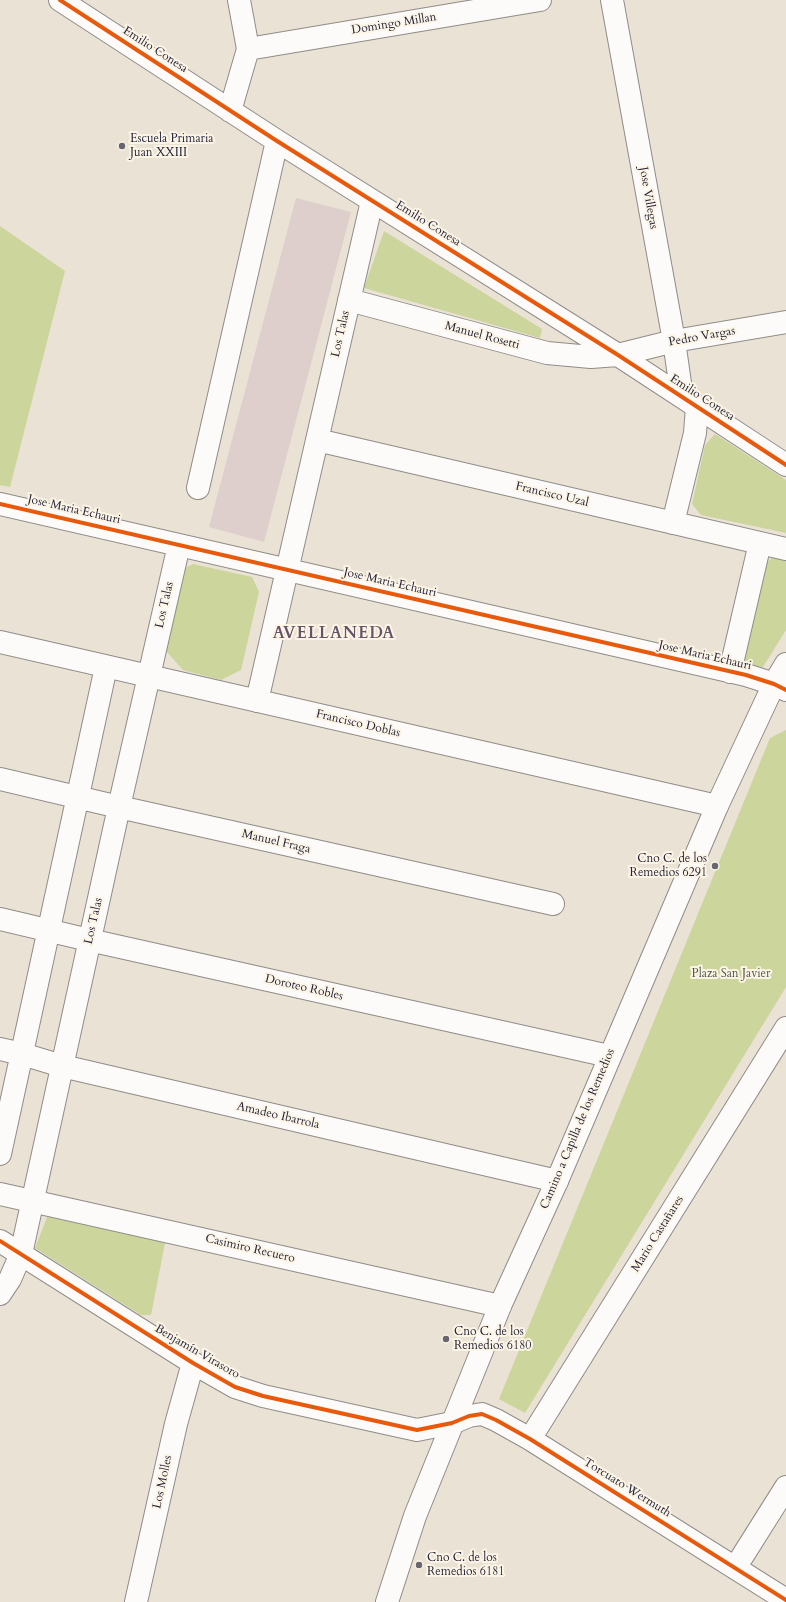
<!DOCTYPE html>
<html>
<head>
<meta charset="utf-8">
<style>
  body { margin:0 }
  canvas { display:block; background:#eae2d4 }
</style>
</head>
<body>
<canvas width="786" height="1602"></canvas>
<script>
const ctx = document.querySelector('canvas').getContext('2d');
ctx.lineJoin = 'round';
function fill(path, color) { ctx.fillStyle = color; ctx.fill(path, 'evenodd'); }
const toPath = rows => new Path2D(rows.map(r => 'M' + r).join(''));
function trace(path, color, width, dash) { ctx.strokeStyle = color; ctx.lineWidth = width; ctx.lineCap = dash ? 'butt' : 'round'; ctx.setLineDash(dash || []); ctx.stroke(path); }
function drawText(font, color, halo, rows, align = 'center') {
  ctx.font = font + ' Cardo,serif'; ctx.lineWidth = 4; ctx.setLineDash([]); ctx.textBaseline = 'middle'; ctx.strokeStyle = halo; ctx.fillStyle = color; for (const [text, x, y, turn = 0] of rows) {
    ctx.save(); ctx.translate(x, y); ctx.rotate((+turn || 0) * Math.PI / 180); ctx.textAlign = isNaN(turn) ? turn : align; if (halo) ctx.strokeText(text, 0, 0); ctx.fillText(text, 0, 0); ctx.restore();
  }
}
fill(toPath([
  [0,226,65,271,10,487,0,485],
  [384,231,542,329,540,338,364,288],
  [715,434,786,480,786,533,701,515,692,504,705,445],
  [774,557,786,560,786,630,763,667,745,666,743,655,766,562],
  [193,564,252,577,259,592,241,670,221,680,183,670,166,651,181,570],
  [786,730,786,987,525,1413,499,1399,770,738],
  [49,1212,165,1243,151,1315,141,1315,35,1248]
]), '#cbd59c');
fill(toPath([
  [296,198,351,212,264,542,209,527]
]), '#decfcc');
const street = toPath([
  [60,0,277,141,618,355,786,465],
  [612,0,674,341,682,397],
  [248,49,540,0],
  [230,111,248,49,239,0],
  [349,300,547,353,591,357,618,355,674,341,786,322],
  [317,440,786,549],
  [198,488,277,141],
  [0,504,746,675,774,684,786,690],
  [673,523,695,433,697,407],
  [0,642,717,806],
  [730,672,760,543],
  [257,701,372,201],
  [0,779,119,807,553,904],
  [0,919,89,940,609,1056],
  [0,1049,22,1054,62,1066,557,1181],
  [0,1154,106,667],
  [0,1194,500,1306],
  [0,1241,193,1363,235,1387,263,1396,417,1430,452,1423,469,1416,482,1414,496,1420,530,1439,786,1600],
  [0,1294,10,1279,21,1254,119,807,179,545],
  [530,1439,786,1028],
  [735,1568,786,1487],
  [136,1602,176,1424,193,1363]
]);
const secondary = toPath([
  [387,1602,415,1516,500,1306,557,1181,717,806,774,684,786,664]
]);
trace(street, '#908c88', 24);
trace(secondary, '#908c88', 24);
trace(street, '#fcfbf9', 22);
trace(secondary, '#fcfbf9', 22);
trace(toPath([
  [60,0,277,141,618,355,786,465],
  [0,504,746,675,774,684,786,690],
  [0,1241,193,1363,235,1387,263,1396,417,1430,452,1423,469,1416,482,1414,496,1420,530,1439,786,1600]
]), '#e8590c', 4);
for (const [x, y, r, color] of [
  [122,146,4,"#686571"],
  [715,866,4,"#686571"],
  [446,1339,4,"#686571"],
  [419,1565,4,"#686571"]
]) { const dot = new Path2D(); dot.arc(x, y, r, 0, 2 * Math.PI); ctx.fillStyle = color; ctx.fill(dot); trace(dot, '#fcf5e5', 1.5); }
drawText('12px', '#22223b', '#fcf5e5', [
  ["Domingo Millan",394,24,-9],
  ["Emilio Conesa",155,50,33],
  ["Jose Villegas",648,198,80],
  ["Emilio Conesa",428,224,32],
  ["Los Talas",341,334,-77],
  ["Manuel Rosetti",482,336,15],
  ["Pedro Vargas",702,337,-10],
  ["Emilio Conesa",702,398,33],
  ["Francisco Uzal",552,495,13],
  ["Jose Maria Echauri",74,510,13],
  ["Jose Maria Echauri",390,583,13],
  ["Los Talas",165,605,-77],
  ["Jose Maria Echauri",705,656,13],
  ["Francisco Doblas",358,724,13],
  ["Manuel Fraga",276,842,13],
  ["Los Talas",94,921,-77],
  ["Doroteo Robles",304,988,13],
  ["Amadeo Ibarrola",278,1116,13],
  ["Camino a Capilla de los Remedios",578,1129,-67],
  ["Mario Castañares",658,1234,-58],
  ["Casimiro Recuero",250,1249,13],
  ["Benjamín Virasoro",197,1352,30],
  ["Los Molles",163,1482,-78],
  ["Torcuato Wermuth",627,1488,32]
]);
drawText('12px', '#22223b', '#fcf5e5', [
  ["Escuela Primaria",130,139],
  ["Juan XXIII",130,153],
  ["Cno C. de los",707,859,"right"],
  ["Remedios 6291",707,873,"right"],
  ["Cno C. de los",454,1332],
  ["Remedios 6180",454,1346],
  ["Cno C. de los",427,1558],
  ["Remedios 6181",427,1572]
], 'left');
drawText('12px', '#4d544b', '#fcf5e5', [
  ["Plaza San Javier",731,974]
]);
ctx.letterSpacing = '1px';
drawText('bold 16px', '#675369', '#fcf5e5', [
  ["AVELLANEDA",334,634]
]);
ctx.letterSpacing = '0px';
</script>
</body>
</html>
